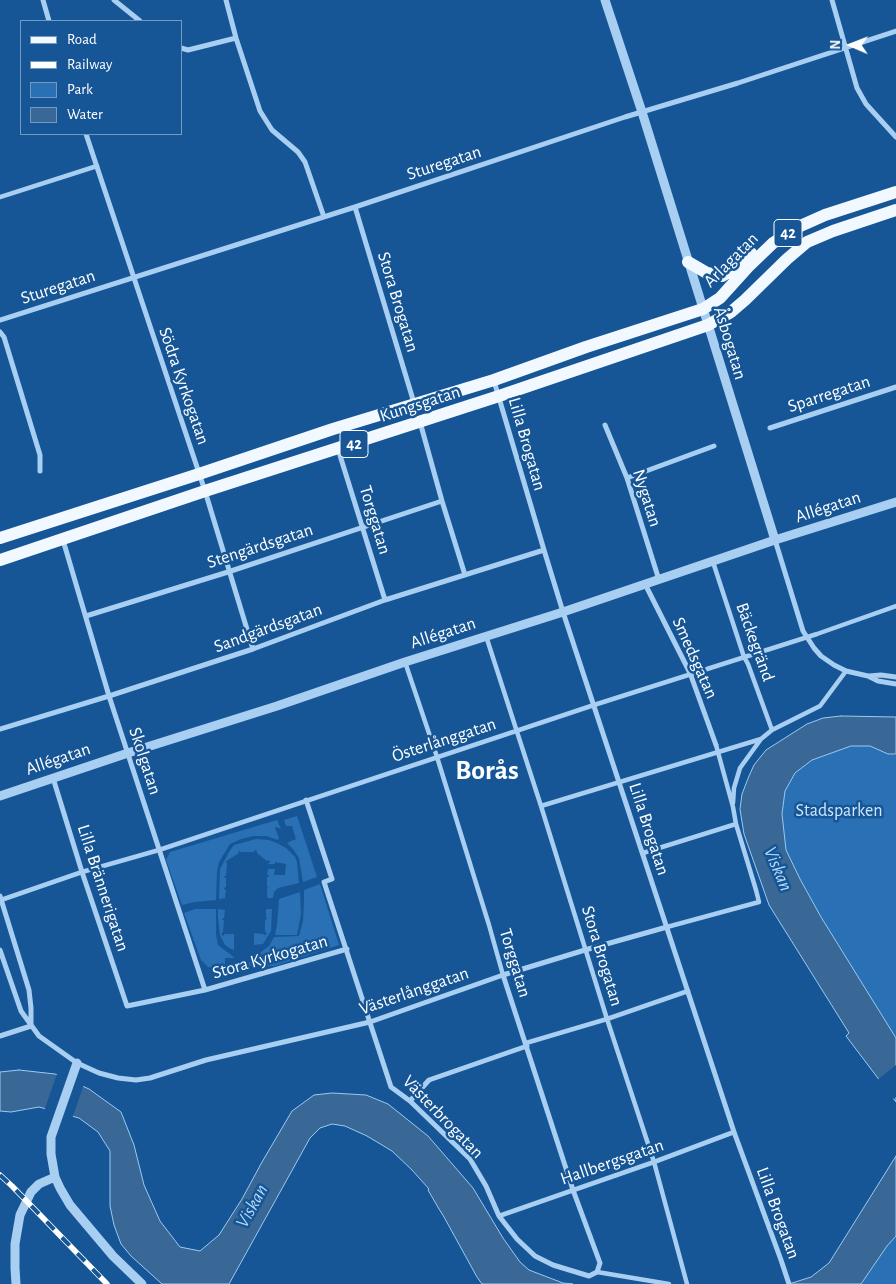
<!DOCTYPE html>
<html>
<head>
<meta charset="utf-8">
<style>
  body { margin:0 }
  #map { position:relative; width:896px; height:1284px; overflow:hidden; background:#165696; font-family:"Alegreya Sans",sans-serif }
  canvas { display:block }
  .legend { position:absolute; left:20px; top:20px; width:162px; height:115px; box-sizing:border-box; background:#165696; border:1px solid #739ac0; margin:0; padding:6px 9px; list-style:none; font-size:15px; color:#fff }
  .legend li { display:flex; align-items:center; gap:10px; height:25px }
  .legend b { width:25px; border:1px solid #739ac0 }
  .north { position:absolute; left:826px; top:20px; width:50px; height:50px; -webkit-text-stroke:4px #165696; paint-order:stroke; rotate:271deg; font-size:14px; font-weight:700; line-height:20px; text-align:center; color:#fff }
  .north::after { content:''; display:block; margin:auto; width:18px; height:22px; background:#fff; clip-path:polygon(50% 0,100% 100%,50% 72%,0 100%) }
</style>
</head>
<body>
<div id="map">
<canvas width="896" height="1284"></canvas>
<ul class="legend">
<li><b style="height:6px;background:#f2f8ff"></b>Road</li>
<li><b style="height:6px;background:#fff"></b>Railway</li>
<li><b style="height:14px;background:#2970b4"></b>Park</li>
<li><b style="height:14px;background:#396896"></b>Water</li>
</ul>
<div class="north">N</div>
</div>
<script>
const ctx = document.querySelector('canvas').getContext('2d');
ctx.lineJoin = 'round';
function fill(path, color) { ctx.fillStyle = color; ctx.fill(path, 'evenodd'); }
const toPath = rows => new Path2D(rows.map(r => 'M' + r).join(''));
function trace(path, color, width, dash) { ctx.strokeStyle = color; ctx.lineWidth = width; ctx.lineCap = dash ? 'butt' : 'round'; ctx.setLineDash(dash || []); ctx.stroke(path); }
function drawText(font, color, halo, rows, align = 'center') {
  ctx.font = font + ' "Alegreya Sans",sans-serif'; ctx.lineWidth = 5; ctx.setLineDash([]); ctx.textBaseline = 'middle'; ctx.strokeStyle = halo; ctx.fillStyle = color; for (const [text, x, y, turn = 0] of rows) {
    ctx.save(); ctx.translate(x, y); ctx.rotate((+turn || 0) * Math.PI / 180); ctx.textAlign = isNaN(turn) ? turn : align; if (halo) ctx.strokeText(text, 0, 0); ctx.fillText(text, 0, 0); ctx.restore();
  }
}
fill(toPath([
  [851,746,870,746,888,754,896,755,896,1038,821,917,800,879,786,850,782,814,785,791,795,773,812,760],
  [297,816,317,877,303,882,299,858,293,849,287,843,296,839,292,826,286,826,284,820],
  [277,820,281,829,276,827,275,828,279,838,278,840,266,836,253,836,241,839,230,844,219,862,217,871,216,900,195,902,182,905,166,860,170,852],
  [256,839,269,840,277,843,286,848,295,857,297,862,299,883,278,888,274,892,273,898,268,898,267,897,267,889,268,888,267,886,267,877,269,877,269,875,267,875,268,869,275,869,274,875,285,875,286,864,275,862,275,864,268,864,270,862,269,860,267,861,257,853,257,851,255,850,254,852,241,852,240,851,238,851,239,853,225,862,227,863,226,876,224,876,225,878,226,878,226,887,224,888,224,889,226,890,225,898,219,899,220,869,229,852,234,845],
  [320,884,339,945,274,966,249,966,249,962,256,962,256,956,269,946,274,937,299,936,303,921,304,901,304,890],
  [300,892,301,914,297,935,275,935,277,925,279,899],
  [195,909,216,909,216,934,218,945,235,958,225,958,225,967,213,968,208,967,201,960,184,913],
  [218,909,225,910,224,918,223,918,222,920,224,920,223,932,221,934,223,936,225,934,234,934,234,950,231,949,225,945,220,935,218,917],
  [267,909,272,909,271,931,263,944,254,945,254,933,263,934,265,935,267,934,265,931,265,920,267,919,267,918,266,917,266,910],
  [896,1236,896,1284,861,1284,887,1246]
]), '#2970b4');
const water = toPath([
  [841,716,896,717,896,754,888,754,870,746,851,746,812,760,795,773,785,791,782,814,786,850,800,879,821,917,896,1038,896,1102,846,1036,849,1033,769,905,744,834,742,822,740,809,742,794,749,776,754,765,766,750,807,724,823,718,841,716],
  [19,1070,55,1074,89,1089,121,1112,134,1145,144,1185,160,1221,180,1247,200,1251,219,1235,242,1199,262,1162,292,1111,314,1095,332,1093,366,1095,388,1104,428,1136,473,1188,503,1238,520,1262,529,1270,563,1283,573,1284,482,1284,477,1277,444,1217,439,1209,428,1190,429,1189,412,1170,392,1151,367,1136,345,1126,332,1124,320,1128,310,1138,229,1284,162,1284,131,1256,121,1244,114,1225,110,1206,110,1151,98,1132,79,1118,39,1107,11,1112,0,1111,0,1072,19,1070],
  [896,1156,896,1236,887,1246,861,1284,789,1284,811,1277,829,1263,896,1156]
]);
fill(water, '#396896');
trace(water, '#9acaf4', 1);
fill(toPath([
  [896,1065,896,1097,891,1100,876,1081],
  [57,1074,84,1084,72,1119,44,1111]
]), '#165696');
trace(toPath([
  [0,197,97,166],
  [713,562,744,657,748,664,772,730],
  [486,636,541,806,607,1019,654,1162,687,1284],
  [405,662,437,757,489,925,503,975],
  [733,803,734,788,740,768,761,739,772,730,820,706,846,671],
  [541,806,761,739],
  [643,853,736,824],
  [1,900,82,872,159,850,594,705,817,634,896,606],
  [667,927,759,902,756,890,736,824,733,807,716,745],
  [526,1043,607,1019,688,991],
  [597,1272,669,1284]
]), '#a8cef1', 4.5);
trace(toPath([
  [43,0,49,21],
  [114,0,140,21],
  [226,0,236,38,260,111,272,130,298,152,305,162,324,217],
  [832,0,857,88,866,104,896,137],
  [181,48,188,50,236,38],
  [86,134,205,491,253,649],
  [355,207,414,403],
  [0,320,355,207,625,117,738,83,896,31],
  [0,332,4,337,40,455,40,471],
  [494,381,544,550,563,612,734,1132,781,1260,789,1284],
  [420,422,442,501,465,575],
  [605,425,627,478,659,580],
  [770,428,896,387],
  [338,449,385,600],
  [627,478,714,446],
  [63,540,109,696,205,990],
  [775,540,803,631,814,648,821,656,834,665,846,671,868,676,878,681,896,684],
  [645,584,690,673,716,745],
  [86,616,228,572,442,501],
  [869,676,881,675,896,677],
  [0,729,109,696,253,649,385,600,544,550],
  [53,778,82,872,127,1006,205,990,347,949],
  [306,800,332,879,324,882,391,1087,410,1101,470,1159,486,1186,499,1216,517,1239,535,1256,553,1265,589,1276,597,1272,600,1263,573,1190,503,975],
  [0,896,29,990,31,1008,31,1025],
  [0,950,21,1011,39,1036,77,1063,99,1073,118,1078,136,1080,150,1078,206,1060,370,1022,503,975,585,950,667,927],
  [0,1036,31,1026],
  [410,1101,429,1080,527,1046],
  [499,1216,654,1162,734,1132]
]), '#a8cef1', 5);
trace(toPath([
  [605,0,642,112,775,540],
  [0,796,128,753,277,706,405,662,563,612,775,540,896,502],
  [77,1063,51,1137,51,1154,55,1177,60,1188,70,1205,113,1256,142,1284],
  [16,1284,15,1268,15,1244,20,1215,31,1192,39,1184,55,1177]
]), '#a8cef1', 9);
trace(toPath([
  [688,262,707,273,722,276,729,272,751,253],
  [0,538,199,474,333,429,494,380,586,347,703,309,720,298,748,267,773,243,798,227,825,215,896,192],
  [0,560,205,491,499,396,708,325,731,312,745,300,787,259,807,242,833,231,896,210]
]), '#f2f8ff', 12);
const rail = toPath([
  [0,1175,12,1186,107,1284]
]);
trace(rail, '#fff', 5.5);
trace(rail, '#165696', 4, [11]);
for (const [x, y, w] of [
  [788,233,28],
  [354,444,28]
]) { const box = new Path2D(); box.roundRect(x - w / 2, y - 13.5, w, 27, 4); ctx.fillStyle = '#165696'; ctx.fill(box); trace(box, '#fff', 1); }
drawText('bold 16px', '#fff', null, [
  ["42",788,233],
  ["42",354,444]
]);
drawText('18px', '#fff', '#165696', [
  ["Sturegatan",444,163,-18],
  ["Arlagatan",731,260,-45],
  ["Sturegatan",58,287,-18],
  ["Stora Brogatan",398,302,73],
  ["Åsbogatan",730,343,73],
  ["Södra Kyrkogatan",184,386,71],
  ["Sparregatan",829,394,-18],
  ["Kungsgatan",420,404,-18],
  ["Lilla Brogatan",527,444,74],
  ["Nygatan",647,498,72],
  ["Allégatan",828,507,-18],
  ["Torggatan",375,520,73],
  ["Stengärdsgatan",260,546,-18],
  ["Sandgärdsgatan",268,628,-20],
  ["Allégatan",443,633,-18],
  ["Bäckegränd",755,642,70],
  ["Smedsgatan",695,658,66],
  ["Österlånggatan",444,740,-18],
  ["Allégatan",58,759,-19],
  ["Skolgatan",145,761,72],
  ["Lilla Brogatan",649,829,72],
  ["Lilla Brännerigatan",103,888,72],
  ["Stora Brogatan",602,956,73],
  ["Stora Kyrkogatan",270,957,-16],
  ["Torggatan",515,963,73],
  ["Västerlånggatan",414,991,-19],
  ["Västerbrogatan",443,1117,46],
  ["Hallbergsgatan",612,1162,-19],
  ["Lilla Brogatan",778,1213,70]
]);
drawText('18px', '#cfe6fc', '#165696', [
  ["Stadsparken",839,811]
]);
drawText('italic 19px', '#b4d8f8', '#165696', [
  ["Viskan",778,869,67],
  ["Viskan",252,1206,-61]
]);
drawText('bold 28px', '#fff', '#165696', [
  ["Borås",487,771]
]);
</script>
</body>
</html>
